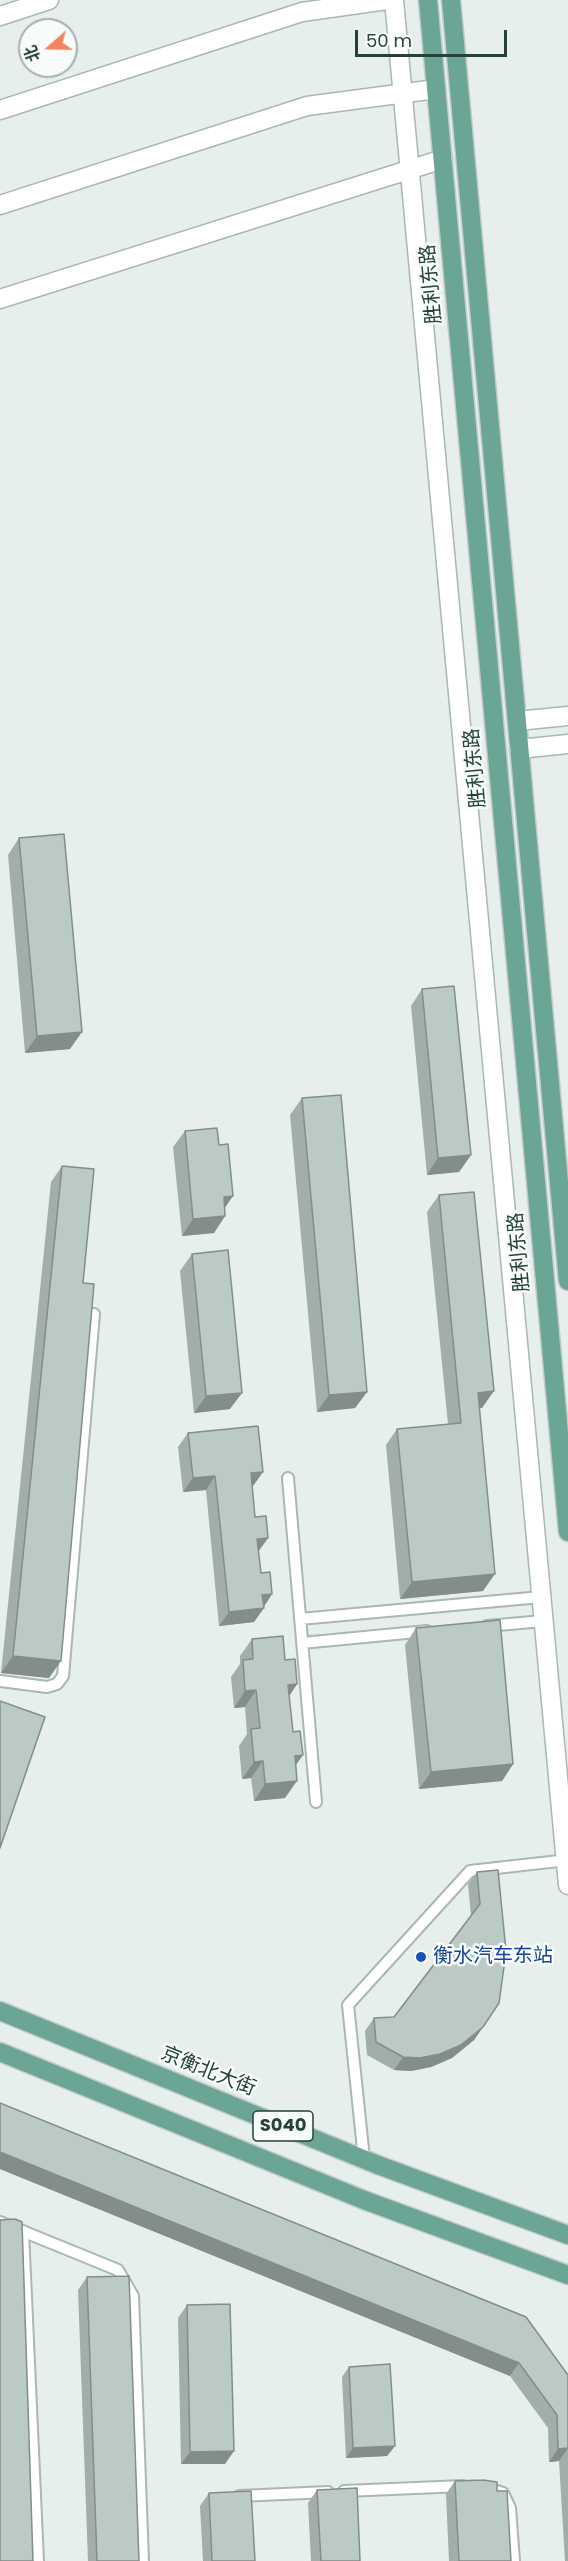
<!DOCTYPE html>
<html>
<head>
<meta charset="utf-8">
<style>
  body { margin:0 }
  #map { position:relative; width:568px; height:2561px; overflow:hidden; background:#e6efeb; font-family:Poppins,"Noto Sans SC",sans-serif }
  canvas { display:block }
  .north { position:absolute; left:18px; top:18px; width:60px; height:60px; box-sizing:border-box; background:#f7fbf9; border:2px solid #a3b1ad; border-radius:50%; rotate:250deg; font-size:16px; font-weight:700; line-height:24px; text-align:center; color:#24423a }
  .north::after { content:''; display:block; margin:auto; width:21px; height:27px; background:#f4845f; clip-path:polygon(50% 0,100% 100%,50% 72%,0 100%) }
  .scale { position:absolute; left:355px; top:30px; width:152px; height:27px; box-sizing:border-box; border:3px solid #24423a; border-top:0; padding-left:8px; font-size:18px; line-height:21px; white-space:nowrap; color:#24423a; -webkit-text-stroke:4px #f7fbf9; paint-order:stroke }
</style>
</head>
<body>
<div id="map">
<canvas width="568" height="2561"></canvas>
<div class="north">北</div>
<div class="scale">50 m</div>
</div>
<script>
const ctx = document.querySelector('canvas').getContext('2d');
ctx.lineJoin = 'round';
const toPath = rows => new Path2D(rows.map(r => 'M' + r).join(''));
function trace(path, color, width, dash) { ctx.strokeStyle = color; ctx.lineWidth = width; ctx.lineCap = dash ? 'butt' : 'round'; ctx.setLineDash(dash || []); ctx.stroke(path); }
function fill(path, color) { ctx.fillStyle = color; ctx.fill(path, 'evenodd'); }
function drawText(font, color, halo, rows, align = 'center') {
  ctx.font = font + ' Poppins,"Noto Sans SC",sans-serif'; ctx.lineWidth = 5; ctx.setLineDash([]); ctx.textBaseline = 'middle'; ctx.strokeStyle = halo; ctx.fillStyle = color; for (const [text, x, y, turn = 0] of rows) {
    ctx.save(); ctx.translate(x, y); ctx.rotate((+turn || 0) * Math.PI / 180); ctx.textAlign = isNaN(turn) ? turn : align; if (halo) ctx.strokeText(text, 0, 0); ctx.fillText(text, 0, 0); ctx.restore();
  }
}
const lane = toPath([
  [288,1478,316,1802],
  [300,1619,541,1597],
  [487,1626,543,1621],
  [302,1643,427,1631],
  [0,1681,47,1687,57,1684,63,1676,94,1314],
  [364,2159,348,2005,470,1871,568,1860],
  [0,2222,118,2270,133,2296,143,2561],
  [23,2231,38,2561],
  [484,2487,503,2493,510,2508,514,2561],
  [344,2491,463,2486],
  [239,2496,328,2492]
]);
const street = toPath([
  [394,0,568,1885],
  [0,16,49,0],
  [0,110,302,12,387,0],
  [0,205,307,106,436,89],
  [0,299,443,159]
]);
const secondary = toPath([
  [517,721,568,716],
  [519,749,568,744]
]);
const primary = toPath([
  [428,0,568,1532],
  [451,0,568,1281],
  [0,2011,378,2165,568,2235],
  [0,2052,364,2200,568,2275]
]);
trace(lane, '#a8b8b2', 14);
trace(street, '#a8b8b2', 21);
trace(secondary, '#a4bbb3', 21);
trace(primary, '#c2cac8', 21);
trace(lane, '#fff', 10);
trace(street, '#fff', 18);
trace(secondary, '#fff', 18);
trace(primary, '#6aa596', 18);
fill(toPath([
  [19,838,70,1049,25,1053,8,855],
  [422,989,471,1155,459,1172,427,1175,411,1006],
  [302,1098,367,1392,355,1408,317,1412,290,1115],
  [185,1131,225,1208,225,1216,214,1233,182,1236,173,1147],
  [62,1166,49,1678,1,1673,51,1182],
  [439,1195,482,1408,479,1408,483,1591,400,1599,386,1445,397,1429,448,1424,427,1212],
  [192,1254,230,1409,194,1413,180,1271],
  [188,1433,263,1472,252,1486,255,1517,268,1538,258,1552,261,1573,272,1594,254,1622,219,1626,206,1490,183,1492,178,1447],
  [416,1628,513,1764,502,1781,419,1789,405,1645],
  [252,1639,285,1660,297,1684,289,1696,296,1765,285,1798,254,1801,251,1778,242,1779,239,1746,247,1734,245,1707,234,1708,231,1677,240,1664,240,1656],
  [498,1870,483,2027,474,2040,452,2058,431,2067,411,2071,394,2070,367,2055,365,2031,374,2018,394,2017,471,1916,468,1884,477,1872],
  [0,2103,568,2375,568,2561,565,2561,559,2461,549,2462,548,2428,510,2376,0,2169],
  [87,2277,139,2561,88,2561,78,2290],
  [187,2305,225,2464,181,2464,178,2318],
  [349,2367,395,2446,387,2456,346,2458,342,2377],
  [455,2481,497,2491,511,2561,449,2561,446,2494],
  [317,2490,360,2561,311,2561,308,2503],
  [209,2493,255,2561,203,2561,200,2506]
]), '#a1aea9');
fill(toPath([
  [82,1032,70,1049,25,1053,37,1036],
  [471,1155,459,1172,427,1175,438,1158],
  [233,1196,222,1212,224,1197],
  [225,1216,214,1233,182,1236,193,1219],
  [494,1391,482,1408,466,1409,478,1393],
  [367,1392,355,1408,317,1412,329,1395],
  [242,1393,230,1409,194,1413,206,1396],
  [263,1472,253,1486,241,1487,251,1473],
  [215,1476,206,1490,183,1492,193,1478],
  [268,1538,258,1552,257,1539],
  [495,1574,483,1591,400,1599,412,1582],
  [272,1594,263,1608,262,1595],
  [264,1608,254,1622,219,1626,229,1612],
  [13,1656,61,1661,49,1678,1,1673],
  [297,1684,286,1701,288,1685],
  [256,1690,245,1707,234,1708,245,1691],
  [303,1755,291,1772,295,1756],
  [263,1761,251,1778,242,1779,254,1762],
  [513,1764,502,1781,419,1789,431,1772],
  [297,1781,285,1798,254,1801,265,1784],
  [483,2027,474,2040,452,2058,431,2067,411,2071,394,2070,403,2057],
  [0,2152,519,2363,510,2376,0,2169],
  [395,2446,387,2456,346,2458,353,2448],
  [568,2448,559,2461,549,2462,558,2449],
  [234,2451,225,2464,181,2464,190,2452]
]), '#838d89');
const building = toPath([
  [64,834,82,1032,37,1036,19,838,64,834],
  [454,986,471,1155,438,1158,422,989,454,986],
  [341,1095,367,1392,329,1395,302,1098,341,1095],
  [217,1128,219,1145,228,1144,233,1196,224,1197,225,1216,193,1219,185,1131,217,1128],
  [62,1166,94,1169,83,1283,94,1284,61,1661,13,1656,62,1166],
  [474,1192,494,1391,478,1393,495,1574,412,1582,397,1429,461,1423,439,1195,474,1192],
  [228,1250,242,1393,206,1396,192,1254,228,1250],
  [258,1426,263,1472,251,1473,255,1517,266,1516,268,1538,257,1539,261,1573,270,1572,272,1594,262,1595,264,1608,229,1612,215,1476,193,1478,188,1433,258,1426],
  [500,1620,513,1764,431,1772,416,1628,500,1620],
  [283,1636,285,1660,295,1659,297,1684,288,1685,293,1732,300,1731,303,1755,295,1756,297,1781,265,1784,263,1761,254,1762,251,1729,260,1728,256,1690,245,1691,243,1660,253,1659,252,1639,283,1636],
  [0,1701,45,1717,0,1848,0,1701],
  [498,1870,506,1951,504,1967,499,2003,483,2027,461,2045,440,2054,420,2058,403,2057,376,2042,374,2018,394,2017,480,1904,477,1872,498,1870],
  [0,2103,526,2317,568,2375,568,2448,558,2449,557,2415,519,2363,0,2152,0,2103],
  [15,2219,22,2222,33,2561,0,2561,0,2220,15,2219],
  [129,2276,139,2561,97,2561,87,2277,129,2276],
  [230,2304,234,2451,190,2452,187,2305,230,2304],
  [390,2364,395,2446,353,2448,349,2367,390,2364],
  [483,2480,497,2482,497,2491,507,2491,511,2561,459,2561,455,2481,483,2480],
  [357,2488,360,2561,321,2561,317,2490,357,2488],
  [251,2491,255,2561,212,2561,209,2493,251,2491]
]);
fill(building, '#bbcac4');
trace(building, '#838d89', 1.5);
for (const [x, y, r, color] of [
  [421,1957,6,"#1a4fb4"]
]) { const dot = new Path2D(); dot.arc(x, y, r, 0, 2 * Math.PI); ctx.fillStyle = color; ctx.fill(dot); trace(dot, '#f7fbf9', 2); }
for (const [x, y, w] of [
  [283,2126,60]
]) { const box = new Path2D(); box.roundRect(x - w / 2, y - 15, w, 30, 4.5); ctx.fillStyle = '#f7fbf9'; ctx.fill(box); trace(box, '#24423a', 1.5); }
drawText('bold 18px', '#24423a', null, [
  ["S040",283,2126]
]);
drawText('20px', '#24423a', '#f7fbf9', [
  ["胜利东路",432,284,-95],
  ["胜利东路",476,768,-95],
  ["胜利东路",520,1252,-95],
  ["京衡北大街",208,2072,22]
]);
drawText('20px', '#164399', '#f7fbf9', [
  ["衡水汽车东站",433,1957]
], 'left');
</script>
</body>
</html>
